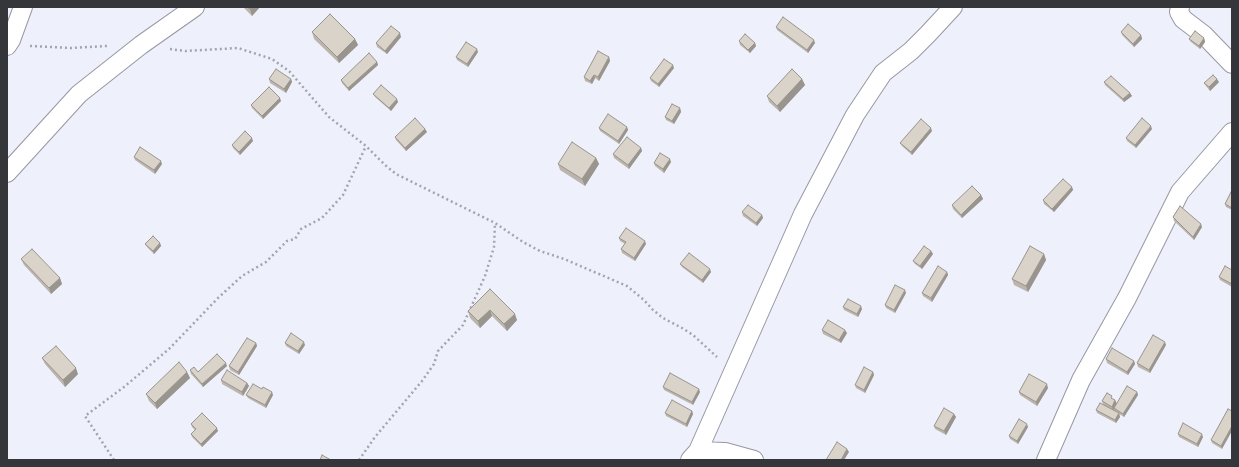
<!DOCTYPE html>
<html>
<head>
<meta charset="utf-8">
<style>
  body { margin:0 }
  #map { position:relative; width:1239px; height:467px; overflow:hidden; background:#eef0fc; font-family:Manrope,sans-serif }
  canvas { display:block }
  .frame { position:absolute; inset:0; border:8px solid #35363a; pointer-events:none }
</style>
</head>
<body>
<div id="map">
<canvas width="1239" height="467"></canvas>
<div class="frame"></div>
</div>
<script>
const ctx = document.querySelector('canvas').getContext('2d');
ctx.lineJoin = 'round';
const toPath = rows => new Path2D(rows.map(r => 'M' + r).join(''));
function trace(path, color, width, dash) { ctx.strokeStyle = color; ctx.lineWidth = width; ctx.lineCap = dash ? 'butt' : 'round'; ctx.setLineDash(dash || []); ctx.stroke(path); }
function fill(path, color) { ctx.fillStyle = color; ctx.fill(path, 'evenodd'); }
const minor = toPath([
  [1180,7,1179,12,1183,19,1204,35,1232,64],
  [7,46,11,40,23,7],
  [7,173,79,94,141,45,195,7],
  [698,451,725,452,754,460],
  [690,460,698,451,803,214,855,115,883,73,911,51,928,34,953,7],
  [1046,460,1081,380,1127,298,1180,192,1232,132]
]);
trace(minor, '#9698a3', 20);
trace(toPath([
  [30,46,70,48,107,46],
  [170,49,185,51,238,48,272,59,289,71,329,117,366,146,385,165,396,174,495,223,523,242,540,251,564,259,627,286,644,300,653,310,663,318,682,328,693,335,717,357],
  [114,460,85,416,124,387,169,349,218,298,242,276,266,262,287,241,295,239,301,229,322,218,343,195,366,146],
  [359,460,375,437,422,381,434,364,438,351,463,325,485,276,494,247,495,223]
]), '#a3a5ad', 2.5, [2, 3]);
trace(minor, '#fff', 18);
fill(toPath([
  [243,7,260,7,252,16],
  [776,27,815,43,808,53,777,30],
  [312,32,355,39,358,45,339,63,314,39],
  [1121,32,1141,35,1142,39,1134,47,1122,35],
  [401,37,387,54,377,47,376,43],
  [1204,38,1205,42,1200,49,1191,42,1189,39],
  [739,41,755,43,756,46,750,53,740,45],
  [478,52,468,67,457,60,456,57],
  [609,57,610,61,599,81,595,78,592,84,585,81,584,77],
  [377,62,378,65,349,91,342,83,341,80],
  [674,68,659,87,651,81,650,78],
  [269,79,291,79,292,82,286,93,270,83],
  [802,79,805,85,780,112,769,102,767,96],
  [1104,82,1130,93,1132,96,1124,102,1105,85],
  [1219,82,1210,91,1206,86,1204,83],
  [373,94,398,102,391,111,375,97],
  [281,101,263,119,252,108,251,105],
  [680,108,681,112,674,124,666,120,665,117],
  [627,127,628,130,619,144,600,131,599,128],
  [425,129,427,132,406,151,396,140,395,137],
  [1152,129,1136,148,1127,141,1126,138],
  [932,131,912,155,902,146,900,143],
  [253,141,240,155,233,148,232,145],
  [641,148,642,151,629,169,614,158,613,154],
  [134,157,162,164,155,174,135,160],
  [596,158,599,164,585,186,560,170,558,164],
  [671,162,664,173,655,166,654,163],
  [1072,187,1073,190,1054,212,1044,204,1043,200],
  [1232,190,1232,210,1226,207,1225,204],
  [981,195,983,199,962,218,953,209,952,205],
  [742,212,762,215,763,218,757,226,743,216],
  [1173,217,1202,227,1194,240,1174,221],
  [619,238,646,244,635,261,622,253,621,249,625,244,620,241],
  [160,243,161,246,154,254,147,247,145,244],
  [931,251,933,254,922,269,915,264,913,261],
  [1044,254,1046,260,1028,292,1014,285,1012,279],
  [21,259,60,278,62,284,51,294,24,265],
  [680,264,711,272,703,283,682,267],
  [1232,270,1232,287,1220,280,1219,277],
  [947,272,948,275,932,302,923,296,922,293],
  [490,289,517,320,507,331,492,316,480,328,470,318,468,311],
  [906,293,895,313,886,308,885,305],
  [843,307,862,309,858,317,844,310],
  [822,330,847,333,841,343,823,334],
  [256,343,257,346,239,375,230,370,229,366],
  [285,343,305,345,299,354,286,346],
  [1166,345,1150,373,1138,367,1137,363],
  [42,358,78,374,65,387,45,364],
  [1106,359,1134,361,1135,364,1128,375,1107,363],
  [227,366,203,387,191,374,190,370,198,372],
  [187,372,190,378,157,409,149,401,146,394],
  [873,372,874,375,865,393,856,388,855,385],
  [221,380,247,383,249,386,243,396,222,384],
  [663,387,700,392,693,405,664,390],
  [1048,388,1037,406,1020,395,1019,392],
  [1137,392,1138,395,1124,417,1119,414,1120,417,1116,423,1097,413,1096,410,1103,405,1102,401,1113,399,1115,400,1117,404],
  [246,395,273,395,266,408,248,398],
  [1228,409,1222,449,1212,443,1211,440],
  [692,411,693,414,687,427,666,416,665,413],
  [954,414,956,417,946,435,935,429,934,426],
  [191,424,218,431,202,447,192,437,191,434,195,430,192,427],
  [1028,427,1018,444,1010,439,1009,436],
  [1178,434,1203,437,1198,447,1179,437]
]), '#bbb5ad');
fill(toPath([
  [252,7,260,7,252,16,250,9],
  [400,33,401,37,387,54,385,51],
  [1141,35,1142,39,1134,47,1133,44],
  [1204,38,1205,42,1200,49,1199,46],
  [355,39,358,45,339,63,337,57],
  [814,40,815,43,808,53,807,50],
  [755,43,756,46,750,53,748,50],
  [477,49,478,52,468,67,467,64],
  [609,57,610,61,599,81,598,77],
  [377,62,378,65,349,91,348,88],
  [673,65,674,68,659,87,658,84],
  [594,75,595,78,592,84,590,81],
  [291,79,292,82,286,93,284,89],
  [802,79,805,85,780,112,777,106],
  [1217,79,1219,82,1210,91,1209,87],
  [1130,93,1132,96,1124,102,1123,99],
  [280,98,281,101,263,119,262,116],
  [397,99,398,102,391,111,389,108],
  [680,108,681,112,674,124,672,121],
  [1151,126,1152,129,1136,148,1135,145],
  [627,127,628,130,619,144,618,141],
  [931,128,932,131,912,155,911,152],
  [425,129,427,132,406,151,405,148],
  [252,138,253,141,240,155,239,152],
  [641,148,642,151,629,169,628,165],
  [596,158,599,164,585,186,582,179],
  [670,159,671,162,664,173,663,169],
  [161,161,162,164,155,174,154,170],
  [1072,187,1073,190,1054,212,1052,209],
  [981,195,983,199,962,218,961,215],
  [762,215,763,218,757,226,756,223],
  [1201,224,1202,227,1194,240,1193,237],
  [645,241,646,244,635,261,634,258],
  [160,243,161,246,154,254,153,251],
  [931,251,933,254,922,269,920,266],
  [1044,254,1046,260,1028,292,1026,286],
  [710,269,711,272,703,283,702,280],
  [947,272,948,275,932,302,931,298],
  [60,278,62,284,51,294,49,288],
  [905,290,906,293,895,313,894,310],
  [861,306,862,309,858,317,857,314],
  [490,310,492,316,480,328,478,321],
  [515,314,517,320,507,331,504,324],
  [845,330,847,333,841,343,839,340],
  [304,342,305,345,299,354,298,351],
  [1165,342,1166,345,1150,373,1149,370],
  [256,343,257,346,239,375,238,372],
  [1134,361,1135,364,1128,375,1127,372],
  [226,363,227,366,203,387,202,384],
  [76,368,78,374,65,387,63,380],
  [187,372,190,378,157,409,155,403],
  [873,372,874,375,865,393,864,390],
  [247,383,249,386,243,396,242,392],
  [1047,384,1048,388,1037,406,1036,402],
  [699,389,700,392,693,405,692,402],
  [272,392,273,395,266,408,265,405],
  [1137,392,1138,395,1124,417,1123,414],
  [1115,400,1117,404,1113,411,1112,407],
  [692,411,693,414,687,427,686,424],
  [1119,413,1120,417,1116,423,1115,420],
  [954,414,956,417,946,435,944,431],
  [1027,424,1028,427,1018,444,1017,441],
  [1232,426,1232,431,1222,449,1221,446],
  [217,428,218,431,202,447,201,444],
  [1202,434,1203,437,1198,447,1197,444],
  [847,449,849,452,844,460,841,460]
]), '#99948d');
const building = toPath([
  [247,7,252,7,250,9,247,7],
  [330,14,355,39,337,57,312,32,330,14],
  [783,17,814,40,807,50,776,27,783,17],
  [1128,24,1141,35,1133,44,1121,32,1128,24],
  [391,26,400,33,385,51,376,43,391,26],
  [1195,31,1204,38,1199,46,1189,39,1195,31],
  [745,34,755,43,748,50,739,41,745,34],
  [466,42,477,49,467,64,456,57,466,42],
  [598,51,609,57,598,77,594,75,590,81,584,77,598,51],
  [369,53,377,62,348,88,341,80,369,53],
  [664,59,673,65,658,84,650,78,664,59],
  [276,69,291,79,284,89,269,79,276,69],
  [792,69,802,79,777,106,767,96,792,69],
  [1213,75,1217,79,1209,87,1204,83,1213,75],
  [1111,76,1130,93,1123,99,1104,82,1111,76],
  [381,85,397,99,389,108,373,94,381,85],
  [269,87,280,98,262,116,251,105,269,87],
  [672,104,680,108,672,121,665,117,672,104],
  [608,114,627,127,618,141,599,128,608,114],
  [415,118,425,129,405,148,395,137,415,118],
  [1142,118,1151,126,1135,145,1126,138,1142,118],
  [921,119,931,128,911,152,900,143,921,119],
  [245,131,252,138,239,152,232,145,245,131],
  [627,137,641,148,628,165,613,154,627,137],
  [572,142,596,158,582,179,558,164,572,142],
  [140,147,161,161,154,170,134,157,140,147],
  [660,153,670,159,663,169,654,163,660,153],
  [1063,179,1072,187,1052,209,1043,200,1063,179],
  [972,186,981,195,961,215,952,205,972,186],
  [1232,190,1232,208,1225,204,1232,190],
  [748,205,762,215,756,223,742,212,748,205],
  [1180,206,1201,224,1193,237,1173,217,1180,206],
  [626,228,645,241,634,258,621,249,626,242,619,238,626,228],
  [153,236,160,243,153,251,145,244,153,236],
  [924,246,931,251,920,266,913,261,924,246],
  [1030,246,1044,254,1026,286,1012,279,1030,246],
  [32,249,60,278,49,288,21,259,32,249],
  [689,253,710,269,702,280,680,264,689,253],
  [938,266,947,272,931,298,922,293,938,266],
  [1225,266,1232,270,1232,284,1219,277,1225,266],
  [895,285,905,290,894,310,885,305,895,285],
  [490,289,515,314,504,324,490,310,478,321,468,311,490,289],
  [848,299,861,306,857,314,843,307,848,299],
  [828,320,845,330,839,340,822,330,828,320],
  [291,333,304,342,298,351,285,343,291,333],
  [1153,335,1165,342,1149,370,1137,363,1153,335],
  [247,338,256,343,238,372,229,366,247,338],
  [56,346,76,368,63,380,42,358,56,346],
  [1112,348,1134,361,1127,372,1106,359,1112,348],
  [217,354,226,363,202,384,190,370,194,367,198,372,217,354],
  [179,362,187,372,155,403,146,394,179,362],
  [864,367,873,372,864,390,855,385,864,367],
  [227,370,247,383,242,392,221,380,227,370],
  [670,373,699,389,692,402,663,387,670,373],
  [1029,374,1047,384,1036,402,1019,392,1029,374],
  [253,384,262,389,263,387,272,392,265,405,246,395,253,384],
  [1127,386,1137,392,1123,414,1114,408,1127,386],
  [1107,393,1112,396,1111,398,1115,400,1112,407,1102,401,1107,393],
  [672,400,692,411,686,424,665,413,672,400],
  [1100,403,1119,413,1115,420,1096,410,1100,403],
  [944,408,954,414,944,431,934,426,944,408],
  [1228,409,1232,411,1232,426,1221,446,1211,440,1228,409],
  [202,413,217,428,201,444,191,434,196,429,191,424,202,413],
  [1019,419,1027,424,1017,441,1009,436,1019,419],
  [1183,423,1202,434,1197,444,1178,434,1183,423],
  [837,442,847,449,841,460,826,460,837,442],
  [322,455,331,460,320,460,322,455]
]);
fill(building, '#dad3c9');
trace(building, '#99948d', 1);
</script>
</body>
</html>
